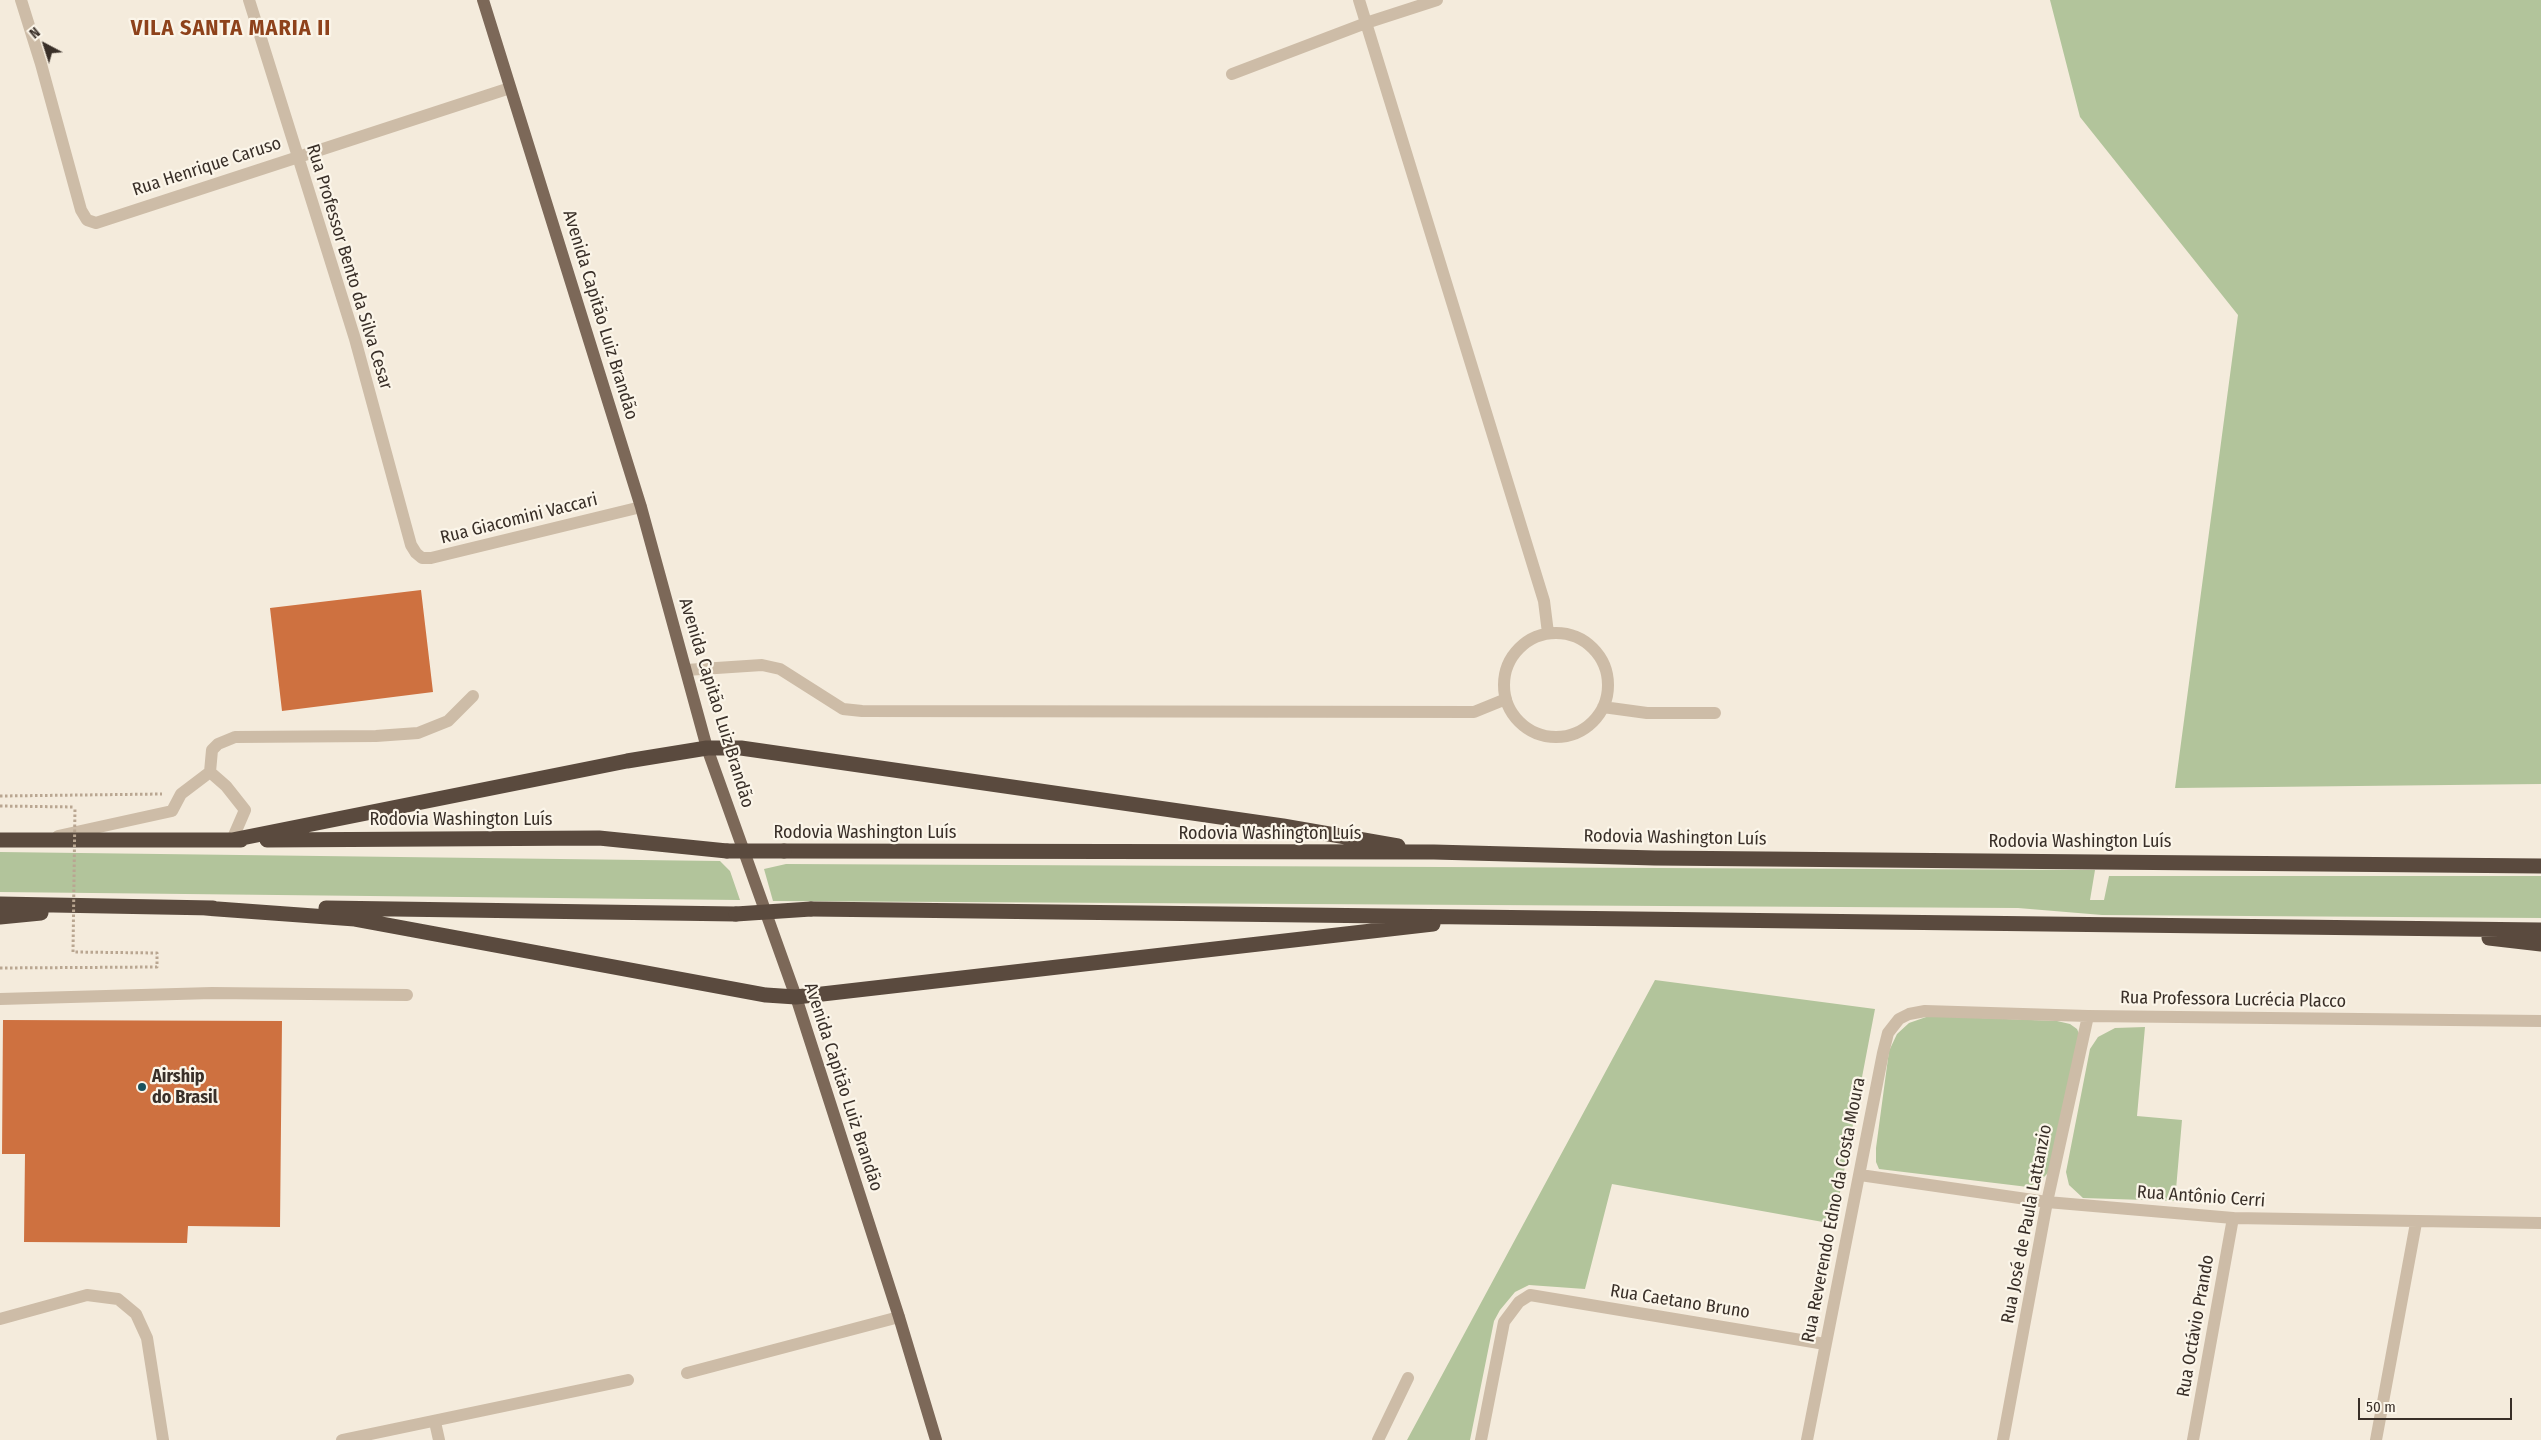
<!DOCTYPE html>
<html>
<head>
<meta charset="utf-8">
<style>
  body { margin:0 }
  #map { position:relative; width:2541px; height:1440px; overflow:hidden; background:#f4ebdc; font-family:"Fira Sans Condensed",sans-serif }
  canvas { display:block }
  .north { position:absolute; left:20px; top:20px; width:50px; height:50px; -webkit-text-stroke:4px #fbf5e9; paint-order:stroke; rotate:320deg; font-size:14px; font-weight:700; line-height:20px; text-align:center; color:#392f28 }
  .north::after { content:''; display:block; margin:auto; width:18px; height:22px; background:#392f28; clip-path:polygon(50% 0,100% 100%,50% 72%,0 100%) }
  .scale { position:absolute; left:2358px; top:1398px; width:154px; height:22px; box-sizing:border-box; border:2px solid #392f28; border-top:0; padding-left:6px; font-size:15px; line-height:18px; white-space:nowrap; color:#392f28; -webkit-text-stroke:4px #fbf5e9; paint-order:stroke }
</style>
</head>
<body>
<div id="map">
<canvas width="2541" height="1440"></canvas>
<div class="north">N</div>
<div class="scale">50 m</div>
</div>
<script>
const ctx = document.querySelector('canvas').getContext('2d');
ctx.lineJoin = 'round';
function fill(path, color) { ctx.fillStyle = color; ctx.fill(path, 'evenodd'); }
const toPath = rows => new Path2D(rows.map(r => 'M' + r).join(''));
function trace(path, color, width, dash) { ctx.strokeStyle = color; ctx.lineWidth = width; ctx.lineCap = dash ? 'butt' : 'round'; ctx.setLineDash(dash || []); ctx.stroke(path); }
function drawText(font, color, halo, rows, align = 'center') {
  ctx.font = font + ' "Fira Sans Condensed",sans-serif'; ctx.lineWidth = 4.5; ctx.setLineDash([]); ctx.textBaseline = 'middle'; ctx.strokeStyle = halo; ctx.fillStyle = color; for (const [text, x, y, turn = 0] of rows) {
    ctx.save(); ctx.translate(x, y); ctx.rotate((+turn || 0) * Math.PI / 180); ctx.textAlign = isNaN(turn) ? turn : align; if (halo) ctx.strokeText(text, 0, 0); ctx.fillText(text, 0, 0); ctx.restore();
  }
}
fill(toPath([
  [2050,0,2541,0,2541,784,2175,788,2238,315,2080,117],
  [0,852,720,861,730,871,740,900,0,892],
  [786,864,2095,870,2090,900,2104,900,2109,876,2541,876,2541,918,2102,915,2018,908,773,901,764,869],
  [1655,980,1875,1009,1834,1224,1612,1184,1585,1289,1529,1285,1515,1292,1500,1310,1494,1321,1470,1440,1407,1440],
  [1929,1016,2057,1021,2070,1024,2077,1029,2080,1036,2048,1173,2040,1181,2028,1187,1879,1169,1876,1162,1876,1148,1889,1051,1897,1034,1909,1023],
  [2145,1027,2137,1116,2182,1120,2175,1201,2083,1198,2069,1185,2066,1172,2090,1049,2098,1037,2115,1028]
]), '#b2c49b');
fill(toPath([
  [421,590,433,692,282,711,270,608],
  [3,1020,282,1021,280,1227,188,1226,187,1243,24,1242,25,1154,2,1154]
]), '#ce7140');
trace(toPath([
  [0,796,162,794],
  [0,806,75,807],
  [0,968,157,967,157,953,73,952]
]), '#b9a691', 3, [2.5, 2.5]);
trace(toPath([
  [21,0,41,64,81,210,87,220,96,223,510,88],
  [249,0,355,339,411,545,416,553,422,558,431,558,641,507],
  [1359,0,1544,601,1548,633],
  [1232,74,1366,23,1437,0],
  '1504 685a52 52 0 1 1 104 0a52 52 0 1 1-104 0Z',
  [686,670,762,665,780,669,843,709,862,711,1474,712,1506,699],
  [1603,707,1647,713,1715,713],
  [58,836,172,811,181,794,210,772],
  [232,840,245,810,226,786,210,772,212,750,218,744,235,737,376,736,418,733,448,721,473,696],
  [0,999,212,993,407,995],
  [1860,1175,2047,1202,2233,1218,2541,1223],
  [0,1319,87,1295,118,1299,136,1314,147,1338,163,1440],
  [687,1373,899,1317],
  [435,1422,439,1440],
  [342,1440,628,1380],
  [1378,1440,1408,1378],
  [1481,1440,1504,1322,1519,1302,1530,1295,1825,1344],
  [1807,1440,1883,1053,1888,1033,1899,1019,1909,1014,1925,1011,2088,1016,2541,1021],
  [2003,1440,2047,1202,2088,1016],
  [2193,1440,2233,1218],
  [2376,1440,2416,1223]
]), '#cdbca7', 12);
trace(toPath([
  [483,0,641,507,707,748,796,997,899,1317,936,1440]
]), '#7c6858', 12);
trace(toPath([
  [0,840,241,840],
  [232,840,627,761,707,748,741,748,1283,826,1398,846],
  [267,840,599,838,727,851],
  [784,851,1434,852,1655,858,2541,866],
  [0,904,213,908],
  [204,908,355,919,766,995,796,997,1433,924],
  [326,908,736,914],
  [811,909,2541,930],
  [0,917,41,913],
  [2489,938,2541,944]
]), '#5a4a3e', 15);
trace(toPath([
  [73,952,75,807]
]), '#b9a691', 3, [2.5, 2.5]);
trace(toPath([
  [727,851,784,851],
  [736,914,811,909]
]), '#5a4a3e', 15);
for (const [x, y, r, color] of [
  [142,1087,5,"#1a525e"]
]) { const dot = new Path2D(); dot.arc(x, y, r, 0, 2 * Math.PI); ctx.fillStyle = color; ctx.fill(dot); trace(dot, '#fbf5e9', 2); }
drawText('18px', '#392f28', '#fbf5e9', [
  ["Rua Henrique Caruso",207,167,-18],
  ["Rua Professor Bento da Silva Cesar",349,267,73],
  ["Avenida Capitão Luiz Brandão",600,315,73],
  ["Rua Giacomini Vaccari",519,519,-14],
  ["Avenida Capitão Luiz Brandão",716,703,73],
  ["Rodovia Washington Luís",461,820],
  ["Rodovia Washington Luís",865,833],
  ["Rodovia Washington Luís",1270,834],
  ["Rodovia Washington Luís",1675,838,1],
  ["Rodovia Washington Luís",2080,842],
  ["Rua Professora Lucrécia Placco",2233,1000,1],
  ["Avenida Capitão Luiz Brandão",843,1087,72],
  ["Rua Antônio Cerri",2201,1197,4],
  ["Rua Reverendo Edno da Costa Moura",1834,1210,-79],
  ["Rua José de Paula Lattanzio",2027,1224,-79],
  ["Rua Caetano Bruno",1680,1302,9],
  ["Rua Octávio Prando",2196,1326,-80]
]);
drawText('bold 18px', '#392f28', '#fbf5e9', [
  ["Airship",152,1077],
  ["do Brasil",152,1098]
], 'left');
ctx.letterSpacing = '1px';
drawText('bold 22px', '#8e421b', '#fbf5e9', [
  ["VILA SANTA MARIA II",231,29]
]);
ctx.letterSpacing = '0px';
</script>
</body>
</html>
